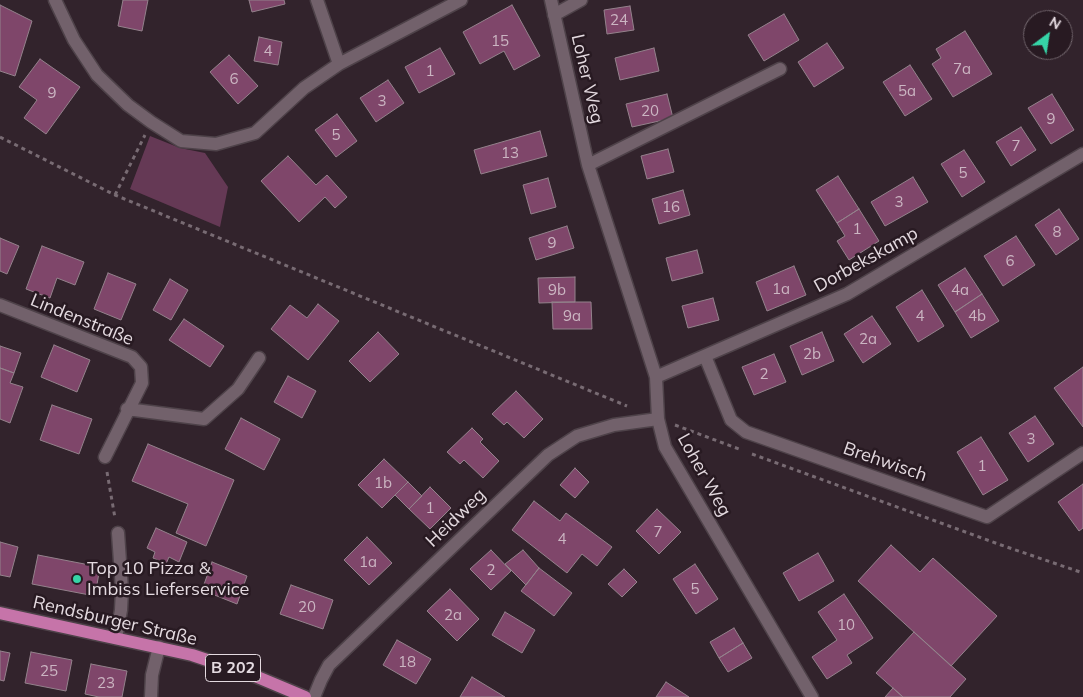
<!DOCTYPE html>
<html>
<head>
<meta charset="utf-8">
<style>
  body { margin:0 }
  #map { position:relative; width:1083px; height:697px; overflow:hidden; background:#32232c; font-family:Mulish,sans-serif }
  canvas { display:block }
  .north { position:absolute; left:1023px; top:10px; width:50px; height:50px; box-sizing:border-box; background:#281a22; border:1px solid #73676e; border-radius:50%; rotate:31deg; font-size:14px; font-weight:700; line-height:20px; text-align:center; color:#e4dae0 }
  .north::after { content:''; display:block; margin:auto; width:18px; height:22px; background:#36d4a7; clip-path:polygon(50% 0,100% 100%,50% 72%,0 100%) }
</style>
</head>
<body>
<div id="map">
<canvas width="1083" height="697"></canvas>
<div class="north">N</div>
</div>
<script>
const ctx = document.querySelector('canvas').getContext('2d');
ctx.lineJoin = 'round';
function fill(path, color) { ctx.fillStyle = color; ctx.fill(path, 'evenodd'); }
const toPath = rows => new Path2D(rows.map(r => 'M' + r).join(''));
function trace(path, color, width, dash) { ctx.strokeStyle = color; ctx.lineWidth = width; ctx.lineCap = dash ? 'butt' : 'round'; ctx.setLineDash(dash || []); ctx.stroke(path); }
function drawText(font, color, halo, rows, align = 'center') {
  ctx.font = font + ' Mulish,sans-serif'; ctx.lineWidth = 5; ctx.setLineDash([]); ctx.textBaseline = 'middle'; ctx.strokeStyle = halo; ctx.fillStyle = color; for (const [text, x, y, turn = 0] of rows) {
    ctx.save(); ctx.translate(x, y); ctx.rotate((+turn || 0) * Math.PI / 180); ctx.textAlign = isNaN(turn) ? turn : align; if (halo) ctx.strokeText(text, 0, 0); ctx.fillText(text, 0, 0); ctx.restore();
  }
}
fill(toPath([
  [150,136,180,148,205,153,228,187,220,227,130,189]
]), '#653955');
const building = toPath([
  [123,0,148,0,142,31,118,26,123,0],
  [249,0,284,0,285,4,252,12,249,0],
  [0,5,32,21,15,76,0,71,0,5],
  [512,5,540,56,514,70,504,51,480,64,463,32,512,5],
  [630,6,634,30,607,34,604,10,630,6],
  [784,14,799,40,764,61,748,35,784,14],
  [965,31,992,74,953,97,932,64,941,58,936,49,965,31],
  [259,37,282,42,278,65,254,61,259,37],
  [827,43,844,68,814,87,798,62,827,43],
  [440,48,455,74,419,93,405,67,440,48],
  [654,48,659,71,620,80,615,58,654,48],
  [229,55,258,86,238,104,210,72,229,55],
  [40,59,80,87,46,134,24,118,37,100,19,87,40,59],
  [910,65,932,99,905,116,883,82,910,65],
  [388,80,404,103,376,122,360,98,388,80],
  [667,94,673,118,632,127,626,104,667,94],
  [1052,94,1074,130,1051,144,1028,108,1052,94],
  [337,114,357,141,336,157,315,130,337,114],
  [1021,127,1036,150,1011,166,996,142,1021,127],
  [540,131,547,156,481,174,474,150,540,131],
  [668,149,674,172,647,179,641,156,668,149],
  [964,150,985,182,962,197,941,164,964,150],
  [288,156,316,185,327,175,347,197,335,208,325,197,299,222,261,181,288,156],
  [838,176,859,209,837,223,816,190,838,176],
  [913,177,928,202,885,226,871,202,913,177],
  [548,178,556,207,531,214,523,185,548,178],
  [683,190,690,215,659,224,652,199,683,190],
  [859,209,879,241,849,260,837,241,845,236,837,223,859,209],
  [1059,209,1079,239,1056,255,1035,225,1059,209],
  [567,226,574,248,536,260,529,238,567,226],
  [1016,236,1035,265,1003,286,984,256,1016,236],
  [0,238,19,246,7,274,0,271,0,238],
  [42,246,84,262,75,285,57,278,50,298,26,289,42,246],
  [697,250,703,273,672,281,666,258,697,250],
  [794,266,806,295,767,311,756,282,794,266],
  [965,268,982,294,955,312,938,285,965,268],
  [108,273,136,284,121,320,94,309,108,273],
  [575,277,575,302,539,303,538,278,575,277],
  [170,279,188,290,171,320,153,310,170,279],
  [922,290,944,326,918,342,896,307,922,290],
  [982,294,999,321,971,338,955,312,982,294],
  [713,298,719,320,688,328,682,306,713,298],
  [552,302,591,302,592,329,553,329,552,302],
  [318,304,339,321,308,360,271,329,290,305,307,318,318,304],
  [872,316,891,344,863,363,844,334,872,316],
  [184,319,224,346,210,367,169,340,184,319],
  [378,332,399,354,370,382,349,361,378,332],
  [822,332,834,361,802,375,790,346,822,332],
  [54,345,90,360,77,392,41,377,54,345],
  [0,346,21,353,14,373,0,368,0,346],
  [774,354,786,382,754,395,742,367,774,354],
  [1083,367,1083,427,1054,388,1083,367],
  [0,368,14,373,10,383,23,387,10,423,0,419,0,368],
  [288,376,316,391,302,418,274,402,288,376],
  [516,391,543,419,524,438,507,422,504,425,492,414,516,391],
  [52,405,92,419,79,454,40,440,52,405],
  [1035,416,1054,444,1028,462,1009,433,1035,416],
  [241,418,280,439,264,470,225,449,241,418],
  [472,428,483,439,480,442,499,461,483,478,464,460,460,464,447,452,472,428],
  [981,437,1008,480,983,495,957,452,981,437],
  [148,444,234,480,206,546,176,533,188,504,132,481,148,444],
  [384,459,408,482,382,508,358,485,384,459],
  [575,468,589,482,575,498,560,485,575,468],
  [408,482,422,496,409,509,395,495,408,482],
  [1083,484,1083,528,1079,531,1058,502,1083,484],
  [430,487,451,508,430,529,409,509,430,487],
  [534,501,560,521,566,513,612,547,597,566,582,554,567,573,512,530,534,501],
  [657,509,681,532,659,554,636,531,657,509],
  [156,528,187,542,179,562,169,557,166,564,153,558,155,552,147,548,156,528],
  [367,537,392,563,369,585,344,560,367,537],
  [0,542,18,547,10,577,0,575,0,542],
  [891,545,920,572,933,558,997,616,951,666,858,581,891,545],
  [491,550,511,571,491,590,470,569,491,550],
  [523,550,539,568,526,585,505,564,523,550],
  [818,553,834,581,799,601,783,573,818,553],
  [38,555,100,567,95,596,32,584,38,555],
  [212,562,247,576,237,604,202,590,212,562],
  [695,564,718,599,696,614,673,579,695,564],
  [539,568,572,593,554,616,521,591,539,568],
  [624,569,637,582,622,597,608,584,624,569],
  [291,585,333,600,323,629,280,614,291,585],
  [450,589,479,619,457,641,427,611,450,589],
  [844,594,873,638,847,655,852,663,827,679,812,657,837,640,818,612,844,594],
  [505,612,535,630,522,653,492,635,505,612],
  [734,628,743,643,719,658,710,642,734,628],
  [914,632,966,679,950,697,903,697,876,673,914,632],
  [397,640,431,659,416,684,383,665,397,640],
  [743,643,752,658,728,672,719,658,743,643],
  [0,651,10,653,4,681,0,680,0,651],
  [31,652,72,660,66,691,25,683,31,652],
  [91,664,127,671,122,697,99,697,85,694,91,664],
  [472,677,505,697,460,697,472,677],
  [666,682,689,697,656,697,666,682],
  [893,688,903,697,885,697,893,688]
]);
fill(building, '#7f466a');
trace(building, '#94828c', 1);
const minor = toPath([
  [55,0,74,40,97,75,128,105,151,122,181,141,216,144,255,133,304,88,339,64,461,0],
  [317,0,339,64],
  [551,0,588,165,656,377,658,419,665,447,812,697],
  [554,15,581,0],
  [588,165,780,69],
  [0,305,132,357,141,367,142,383,105,457],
  [705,356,731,420,746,432,987,517,1083,453],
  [656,377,847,294,1083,154],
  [127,409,204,419,238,389,259,358],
  [116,638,121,610,122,590,118,533],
  [151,697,152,675,159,647],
  [314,697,321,680,329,665,548,455,577,436,614,425,658,419]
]);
const major = toPath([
  [0,613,192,655,255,676,305,697]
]);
trace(minor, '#4e4249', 15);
trace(major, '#4e4249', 15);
trace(toPath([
  [0,137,115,195,627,406],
  [115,195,145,135],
  [675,425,739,449],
  [752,454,1001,545,1083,573],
  [107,472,115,518]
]), '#786b73', 3, [4, 4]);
trace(minor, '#72616b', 12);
trace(major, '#c674a9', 12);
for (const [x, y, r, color] of [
  [77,579,5,"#36d4a7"]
]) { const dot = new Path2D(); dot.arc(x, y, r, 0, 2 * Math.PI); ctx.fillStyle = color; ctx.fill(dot); trace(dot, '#281a22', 2); }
drawText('15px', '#cbb5c2', null, [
  ["24",619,20],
  ["15",500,41],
  ["4",268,51],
  ["7a",962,69],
  ["1",430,71],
  ["6",234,79],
  ["5a",907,91],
  ["9",52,93],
  ["3",382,101],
  ["20",650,111],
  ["9",1051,119],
  ["5",336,135],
  ["7",1016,146],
  ["13",510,153],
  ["5",963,173],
  ["3",899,202],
  ["16",671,207],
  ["1",857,229],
  ["8",1057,232],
  ["9",552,243],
  ["6",1010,261],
  ["1a",781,289],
  ["9b",557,290],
  ["4a",960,290],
  ["9a",572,316],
  ["4",920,316],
  ["4b",977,316],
  ["2a",868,339],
  ["2b",812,354],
  ["2",764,374],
  ["3",1031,439],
  ["1",982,466],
  ["1b",383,483],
  ["1",430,508],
  ["7",658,532],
  ["4",562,539],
  ["1a",368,562],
  ["2",491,570],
  ["5",695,589],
  ["20",307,607],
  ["2a",453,615],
  ["10",846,625],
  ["18",407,662],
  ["25",49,671],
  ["23",106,683]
]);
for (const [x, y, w] of [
  [233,668,55]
]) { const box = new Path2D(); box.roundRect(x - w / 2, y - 13.5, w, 27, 4); ctx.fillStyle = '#281a22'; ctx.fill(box); trace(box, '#e4dae0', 1); }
drawText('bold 16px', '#e4dae0', null, [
  ["B 202",233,668]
]);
drawText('18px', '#e4dae0', '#281a22', [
  ["Loher Weg",587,79,77],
  ["Dorbekskamp",866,260,-29],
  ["Lindenstraße",82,320,22],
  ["Brehwisch",885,462,19],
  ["Loher Weg",704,475,61],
  ["Heidweg",456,518,-44],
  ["Rendsburger Straße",115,621,13]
]);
drawText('18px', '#e4dae0', '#281a22', [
  ["Top 10 Pizza &",87,569],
  ["Imbiss Lieferservice",87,590]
], 'left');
</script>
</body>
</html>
